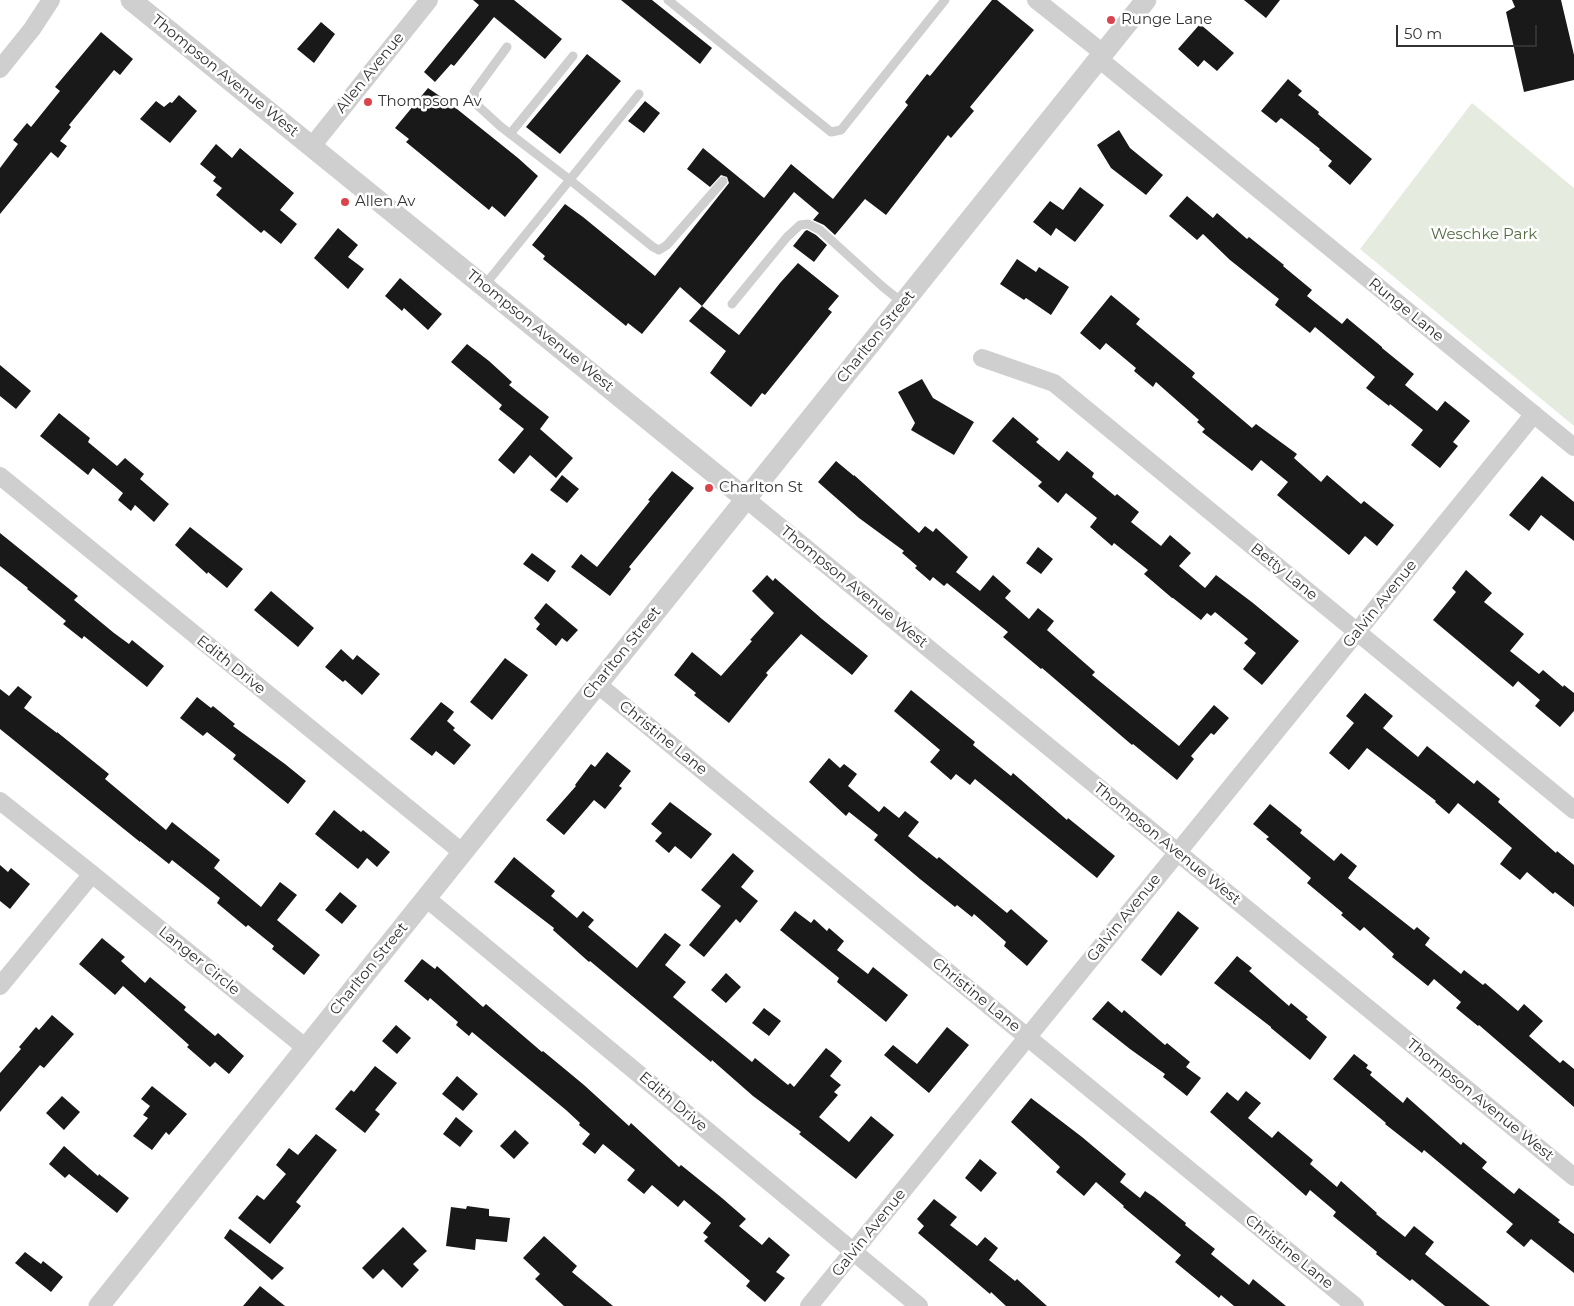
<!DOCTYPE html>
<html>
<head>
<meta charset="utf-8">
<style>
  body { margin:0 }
  #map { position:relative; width:1574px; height:1306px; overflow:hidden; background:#fff; font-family:Montserrat,sans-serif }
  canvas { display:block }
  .scale { position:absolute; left:1396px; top:25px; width:141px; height:22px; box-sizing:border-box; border:2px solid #323232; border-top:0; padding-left:6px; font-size:15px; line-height:18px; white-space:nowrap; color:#323232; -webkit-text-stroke:4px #fff; paint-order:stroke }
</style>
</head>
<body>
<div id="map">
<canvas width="1574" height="1306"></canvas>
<div class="scale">50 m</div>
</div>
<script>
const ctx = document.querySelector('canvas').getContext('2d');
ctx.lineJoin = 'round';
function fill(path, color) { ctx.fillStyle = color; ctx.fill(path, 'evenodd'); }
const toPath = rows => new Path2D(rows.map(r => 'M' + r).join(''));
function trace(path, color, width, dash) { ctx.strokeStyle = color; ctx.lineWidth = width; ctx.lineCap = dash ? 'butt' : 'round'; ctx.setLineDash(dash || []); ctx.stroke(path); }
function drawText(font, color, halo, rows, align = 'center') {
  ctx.font = font + ' Montserrat,sans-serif'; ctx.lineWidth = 5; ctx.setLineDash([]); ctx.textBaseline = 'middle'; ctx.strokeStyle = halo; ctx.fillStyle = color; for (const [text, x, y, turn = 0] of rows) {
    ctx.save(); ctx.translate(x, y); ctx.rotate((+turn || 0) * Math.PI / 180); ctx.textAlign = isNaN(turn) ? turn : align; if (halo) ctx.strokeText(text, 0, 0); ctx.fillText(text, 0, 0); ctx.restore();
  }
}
fill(toPath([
  [1472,103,1574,188,1574,426,1360,249]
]), '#e5ebdf');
fill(toPath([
  [473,0,514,0,562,39,545,59,494,17,454,66,451,64,435,82,424,72,479,5],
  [621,0,652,0,712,48,700,64],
  [992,0,997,0,1034,30,970,107,974,111,951,138,948,135,886,215,865,199,835,235,824,225,813,220,819,213,794,192,702,306,680,287,642,334,628,323,626,326,543,259,545,256,532,245,565,204,583,217,655,276,729,183,727,177,721,175,710,187,687,169,703,148,764,198,791,164,833,199,908,105,905,102,927,74,930,76],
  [1244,0,1280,0,1266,18],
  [1512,0,1561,0,1574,55,1574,80,1524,92,1506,12,1515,7],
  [321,22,335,34,314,63,297,49],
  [1200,24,1234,53,1217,71,1204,60,1198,67,1178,49],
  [101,32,133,59,120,75,114,70,69,125,71,127,60,141,67,146,58,158,51,152,0,214,0,168,18,144,13,140,27,123,31,127,60,91,55,87],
  [587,54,621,81,560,154,526,127],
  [1288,79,1302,91,1298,95,1319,112,1318,114,1372,159,1350,185,1328,166,1332,161,1319,150,1320,149,1281,118,1276,123,1261,111],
  [428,88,447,101,518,158,538,176,505,217,492,206,489,210,406,142,409,139,395,128],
  [179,95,197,111,170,143,140,119,156,101,164,107,170,102,172,103],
  [645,101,660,113,644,133,628,121],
  [1119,130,1130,148,1163,175,1146,195,1111,168,1097,145],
  [216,144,232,158,240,148,294,193,280,210,297,224,281,244,264,230,261,233,216,195,222,188,213,181,216,177,200,164],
  [1080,187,1104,205,1075,242,1056,228,1051,236,1033,222,1050,201,1063,210],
  [1187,196,1213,218,1217,213,1247,239,1249,237,1284,265,1283,266,1312,290,1307,296,1342,324,1347,318,1382,347,1382,348,1414,374,1405,385,1437,411,1445,401,1470,421,1453,442,1458,446,1440,468,1411,445,1423,430,1390,404,1389,406,1366,388,1375,377,1315,327,1310,333,1275,305,1279,299,1230,260,1203,234,1197,240,1169,216],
  [338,228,358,245,348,257,364,269,348,289,314,258],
  [807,230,816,235,827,245,814,262,793,246,805,231],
  [1017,259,1036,272,1039,267,1069,287,1051,315,1026,298,1024,300,1000,284],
  [798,263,839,296,828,309,832,312,765,395,762,393,751,407,710,373,726,351,689,321,702,306,739,335,780,283],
  [400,278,442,314,428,330,404,308,402,311,385,296],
  [1111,295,1140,319,1136,324,1195,373,1192,377,1252,428,1256,424,1297,454,1294,458,1321,482,1327,475,1361,504,1364,501,1394,525,1377,546,1365,536,1349,555,1277,495,1288,482,1261,460,1252,471,1202,432,1205,429,1197,422,1199,420,1156,382,1153,387,1134,371,1136,368,1106,343,1100,350,1080,333],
  [467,344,489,361,512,382,509,385,549,417,540,429,573,458,556,478,530,455,514,474,498,460,524,429,499,409,502,405,451,362],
  [0,365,31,391,16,409,0,396],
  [922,379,933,398,974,422,954,455,911,430,915,423,898,392],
  [59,413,90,438,88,442,117,466,125,458,144,474,140,479,169,504,154,522,135,505,131,511,118,500,123,493,93,468,88,475,40,436],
  [1013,417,1039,439,1036,442,1059,461,1067,451,1094,473,1092,477,1115,496,1117,494,1139,512,1131,522,1161,546,1170,535,1191,553,1179,566,1205,588,1216,575,1253,603,1299,641,1262,685,1243,669,1256,653,1244,643,1248,639,1215,612,1211,616,1207,613,1201,620,1173,598,1172,598,1144,574,1148,570,1114,543,1112,546,1090,527,1097,518,1066,493,1058,503,1038,486,1042,482,992,441],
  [836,461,854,476,854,475,919,533,925,526,933,532,936,528,968,557,956,572,980,591,993,575,1011,591,1005,598,1029,619,1038,608,1054,621,1047,630,1095,672,1092,675,1179,746,1214,705,1229,718,1214,735,1211,733,1191,756,1194,759,1177,780,1133,744,1132,745,1042,668,1041,669,1003,637,1008,632,947,583,944,586,933,577,930,581,915,568,917,566,902,553,904,551,859,518,818,482],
  [672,471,694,488,629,567,631,569,610,596,571,567,581,554,597,567,650,501,648,500],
  [562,475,579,489,567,503,550,490],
  [1542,476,1574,502,1574,541,1541,515,1529,531,1509,515],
  [190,527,243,569,227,588,208,572,207,574,175,545],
  [0,533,78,596,74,600,114,633,129,644,132,640,164,666,147,687,84,636,82,639,63,624,66,621,27,589,28,588,0,566],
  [1038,547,1053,559,1041,574,1026,563],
  [532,553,556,571,548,582,523,564],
  [1466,570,1492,593,1484,602,1524,634,1510,651,1539,674,1543,670,1563,687,1564,685,1574,693,1574,711,1560,727,1535,706,1540,700,1518,681,1513,687,1433,620,1456,592,1452,588],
  [767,575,773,581,775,578,822,619,868,656,852,675,801,634,766,673,768,675,729,723,694,695,696,693,674,675,692,652,721,676,752,641,750,640,774,613,752,591],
  [271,591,314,628,298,647,254,610],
  [546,603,578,630,567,642,562,638,556,646,536,629,540,624,534,618],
  [341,649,353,660,357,655,380,674,362,695,345,680,343,682,325,667],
  [505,658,528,675,492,720,470,702],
  [18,686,32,697,24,708,57,733,57,732,109,774,105,779,166,830,172,822,220,860,214,868,261,907,280,882,297,895,277,920,320,955,304,975,272,949,274,946,248,925,246,927,217,903,220,898,172,860,169,864,140,841,140,842,0,729,0,689,9,696],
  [911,690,975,742,973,745,1011,776,1013,773,1067,820,1068,818,1115,856,1097,878,975,779,970,785,956,774,951,780,930,762,940,750,894,711],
  [1365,693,1393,716,1383,728,1418,757,1427,746,1474,784,1477,780,1500,799,1498,802,1556,853,1557,851,1574,865,1574,907,1555,892,1553,894,1527,872,1520,880,1500,864,1512,848,1458,803,1449,814,1435,802,1436,801,1367,748,1349,770,1329,753,1354,723,1346,716],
  [197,697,211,708,213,706,235,724,233,726,285,764,306,781,288,804,233,759,236,755,207,732,203,736,180,718],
  [441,702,454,712,447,721,455,728,453,730,471,745,454,765,436,751,432,756,410,739],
  [607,752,631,771,619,786,622,788,605,809,594,800,564,835,546,820,576,786,575,785,591,764,595,767],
  [829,758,840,768,844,764,857,774,848,786,879,812,884,806,899,818,905,811,919,822,908,836,937,859,939,857,1007,913,1011,909,1048,941,1027,966,1004,946,1006,942,974,914,972,917,957,905,955,907,920,879,874,840,878,835,849,812,846,816,809,782],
  [670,802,712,834,691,859,675,846,669,853,655,841,662,833,651,824],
  [1270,804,1302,830,1300,833,1334,861,1341,853,1357,866,1348,878,1414,930,1417,927,1430,938,1425,945,1461,974,1464,970,1483,985,1485,983,1518,1011,1524,1004,1543,1021,1529,1036,1560,1063,1563,1060,1574,1069,1574,1107,1479,1025,1478,1026,1456,1008,1461,1002,1434,979,1428,986,1392,957,1394,954,1364,927,1360,931,1341,915,1343,913,1307,883,1311,878,1266,839,1269,837,1253,824],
  [334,810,361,832,363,830,390,852,377,867,367,858,358,869,315,834],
  [733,853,754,871,741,887,758,901,740,923,736,919,704,957,689,945,721,906,701,890],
  [514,857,555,891,551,896,577,918,583,911,594,920,588,927,637,968,665,933,681,945,665,965,686,982,673,997,752,1062,755,1058,788,1085,790,1083,794,1087,826,1048,834,1054,842,1061,830,1076,841,1085,834,1092,838,1095,819,1117,849,1142,871,1116,894,1135,856,1179,799,1134,801,1132,753,1096,712,1060,711,1062,590,961,589,962,553,930,554,928,494,882],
  [0,865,8,872,11,868,30,884,10,909,0,901],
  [340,892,357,906,342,924,325,910],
  [795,911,811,923,814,919,827,931,829,928,844,941,837,950,868,974,873,967,908,995,886,1022,837,982,839,978,780,930],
  [1178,911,1199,928,1161,976,1141,960],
  [102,938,125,957,121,961,145,983,150,977,186,1007,184,1010,215,1036,218,1033,244,1056,229,1074,215,1062,210,1067,187,1047,189,1045,123,986,115,995,79,964],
  [1237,956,1252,968,1249,971,1289,1006,1291,1003,1308,1017,1306,1019,1327,1037,1310,1060,1271,1028,1271,1027,1214,983],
  [422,959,435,969,437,966,483,1007,486,1004,542,1052,543,1051,584,1085,629,1126,631,1123,679,1167,681,1165,722,1198,746,1219,739,1226,762,1245,769,1237,790,1255,776,1272,785,1278,765,1302,746,1286,750,1281,704,1241,708,1237,703,1233,711,1223,684,1200,678,1207,652,1185,644,1194,627,1180,635,1170,603,1144,595,1154,582,1144,590,1134,579,1125,580,1123,566,1110,472,1032,469,1036,456,1025,458,1022,430,998,428,1001,404,981],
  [726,973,741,987,726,1003,711,990],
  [1108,1001,1122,1013,1124,1010,1165,1045,1167,1043,1190,1062,1186,1067,1201,1078,1187,1096,1163,1077,1165,1074,1130,1049,1092,1019],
  [764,1008,781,1021,769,1036,752,1023],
  [52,1015,74,1034,44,1068,40,1065,0,1112,0,1073,21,1049,19,1047,36,1027,39,1030],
  [396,1025,411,1038,397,1054,382,1041],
  [947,1027,969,1045,929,1093,884,1055,893,1045,917,1064],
  [1354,1054,1368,1065,1366,1068,1372,1072,1370,1075,1403,1103,1407,1097,1461,1145,1463,1142,1487,1162,1482,1168,1514,1194,1519,1188,1560,1220,1558,1222,1574,1234,1574,1273,1531,1239,1524,1247,1506,1232,1513,1224,1424,1150,1422,1153,1385,1124,1386,1123,1333,1079],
  [375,1066,397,1083,375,1110,380,1114,365,1133,335,1109,351,1090,354,1092],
  [457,1076,478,1094,463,1111,442,1094],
  [152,1086,187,1114,169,1135,166,1132,152,1150,133,1136,148,1118,143,1115,150,1106,141,1099],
  [1246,1091,1261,1103,1248,1118,1272,1138,1278,1131,1313,1160,1310,1164,1337,1187,1341,1181,1377,1213,1376,1214,1405,1237,1414,1226,1434,1242,1425,1254,1490,1306,1445,1306,1412,1279,1410,1281,1376,1254,1377,1252,1333,1216,1336,1212,1310,1190,1306,1196,1210,1112,1227,1092,1238,1101],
  [62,1096,80,1112,64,1130,46,1113],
  [1031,1098,1082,1137,1126,1174,1120,1182,1140,1198,1145,1191,1154,1197,1186,1223,1185,1225,1215,1249,1211,1254,1249,1285,1253,1279,1286,1306,1234,1306,1221,1295,1219,1298,1175,1262,1181,1255,1123,1207,1124,1206,1096,1182,1084,1196,1056,1172,1060,1167,1011,1122],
  [456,1117,473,1131,460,1147,443,1134],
  [515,1130,529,1143,514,1159,500,1146],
  [316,1134,337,1150,296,1202,301,1206,270,1244,238,1218,257,1195,264,1200,286,1174,276,1165,289,1148,298,1155],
  [64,1146,98,1176,99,1174,129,1198,117,1213,69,1174,65,1178,49,1164],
  [980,1159,997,1173,981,1192,965,1178],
  [934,1199,957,1217,950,1225,977,1246,985,1237,998,1248,989,1260,1015,1281,1017,1279,1047,1306,1006,1306,991,1292,990,1294,918,1233,924,1226,917,1219],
  [467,1206,489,1209,489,1216,510,1218,507,1242,476,1239,475,1250,446,1246,451,1207,466,1209],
  [403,1227,427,1251,413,1264,419,1270,402,1288,383,1269,373,1279,362,1268],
  [230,1229,284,1268,272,1280,224,1238],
  [544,1236,577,1266,572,1272,613,1306,564,1306,535,1279,540,1274,523,1258],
  [25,1252,41,1264,43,1261,63,1277,51,1292,15,1263],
  [260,1286,285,1306,243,1306]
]), '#191919');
trace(toPath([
  [668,0,831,132,841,130,945,0],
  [507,47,474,92,476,104,500,126,570,180,653,247,659,250,667,245,723,181],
  [510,134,573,56],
  [484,286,639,94],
  [732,304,787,237,800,225,808,224,820,230,883,287,903,303]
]), '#cfcfcf', 9);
trace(toPath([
  [1036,0,1103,53],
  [1099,59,1574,447],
  [0,69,32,29,51,0],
  [312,146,429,0],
  [982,358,1054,383,1574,810],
  [0,476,463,853],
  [746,499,1574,1177],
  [597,684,1355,1306],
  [0,801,92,874,306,1048],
  [426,898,919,1306],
  [0,986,92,874],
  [809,1306,1534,414]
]), '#cfcfcf', 18);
trace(toPath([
  [131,0,746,499],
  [99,1306,1146,0]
]), '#cfcfcf', 21);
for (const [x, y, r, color] of [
  [1111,20,5,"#d9454c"],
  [368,102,5,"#d9454c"],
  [345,202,5,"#d9454c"],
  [709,488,5,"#d9454c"]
]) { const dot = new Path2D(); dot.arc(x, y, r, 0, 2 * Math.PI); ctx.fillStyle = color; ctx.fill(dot); trace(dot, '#fff', 2); }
drawText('15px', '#323232', '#fff', [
  ["Runge Lane",1121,20],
  ["Thompson Av",378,102],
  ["Allen Av",355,202],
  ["Charlton St",719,488]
], 'left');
drawText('15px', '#323232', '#fff', [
  ["Allen Avenue",370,73,-51],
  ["Thompson Avenue West",225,76,39],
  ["Runge Lane",1406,310,39],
  ["Thompson Avenue West",540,331,39],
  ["Charlton Street",876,337,-51],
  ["Betty Lane",1284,572,39],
  ["Thompson Avenue West",854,587,39],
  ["Galvin Avenue",1380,604,-51],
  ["Charlton Street",622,653,-51],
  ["Edith Drive",231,665,39],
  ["Christine Lane",663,738,39],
  ["Thompson Avenue West",1167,844,39],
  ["Galvin Avenue",1124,918,-51],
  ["Langer Circle",199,961,39],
  ["Charlton Street",369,969,-51],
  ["Christine Lane",976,995,39],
  ["Thompson Avenue West",1480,1100,39],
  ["Edith Drive",673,1102,40],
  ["Galvin Avenue",869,1233,-51],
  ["Christine Lane",1289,1252,39]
]);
drawText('15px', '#546c42', '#fff', [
  ["Weschke Park",1484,235]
]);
</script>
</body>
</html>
